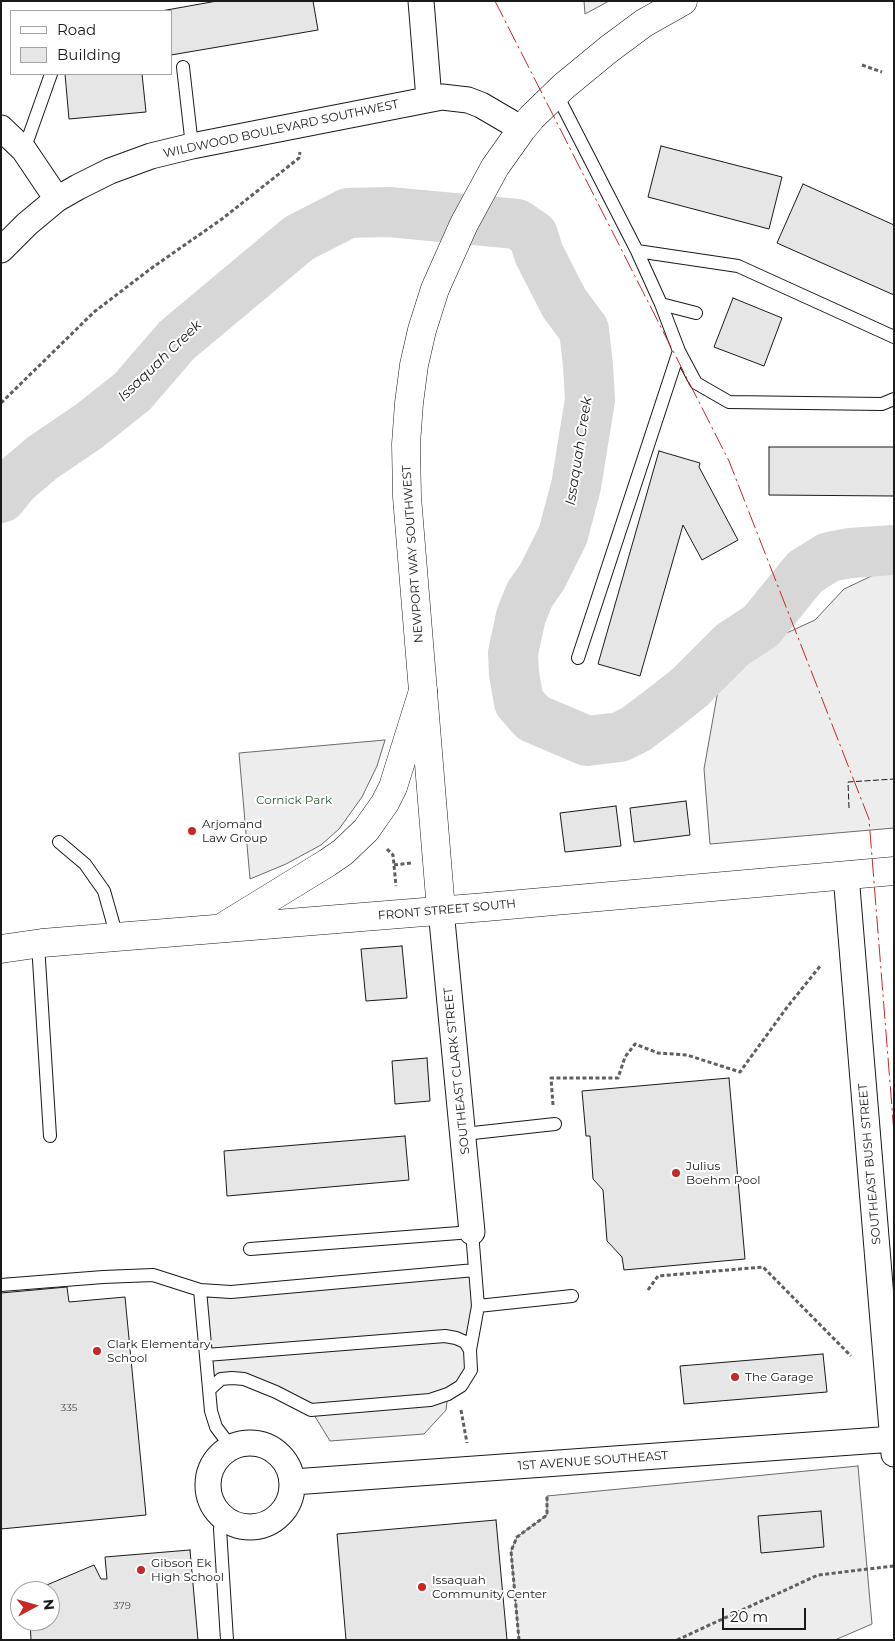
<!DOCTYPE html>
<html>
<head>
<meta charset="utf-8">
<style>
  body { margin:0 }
  #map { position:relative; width:895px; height:1641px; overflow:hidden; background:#fff; font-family:Montserrat,sans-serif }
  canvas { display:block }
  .frame { position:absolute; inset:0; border:2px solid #1a1a1a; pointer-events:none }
  .legend { position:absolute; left:10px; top:10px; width:162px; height:65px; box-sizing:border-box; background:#fff; border:1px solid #a3a3a3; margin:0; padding:6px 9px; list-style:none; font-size:15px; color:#1a1a1a }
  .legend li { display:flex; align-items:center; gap:10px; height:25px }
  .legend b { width:25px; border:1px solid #a3a3a3 }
  .north { position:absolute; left:10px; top:1581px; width:50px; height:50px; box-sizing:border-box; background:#fff; border:1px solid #a3a3a3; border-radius:50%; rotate:84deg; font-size:14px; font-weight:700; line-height:20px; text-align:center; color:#1a1a1a }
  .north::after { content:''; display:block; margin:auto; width:18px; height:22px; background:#c62828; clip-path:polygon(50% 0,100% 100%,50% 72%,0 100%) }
  .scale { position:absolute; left:722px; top:1608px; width:84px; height:22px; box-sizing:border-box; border:2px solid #1a1a1a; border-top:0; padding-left:6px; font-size:15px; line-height:18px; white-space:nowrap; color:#1a1a1a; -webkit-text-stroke:4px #fff; paint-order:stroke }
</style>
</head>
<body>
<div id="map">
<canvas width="895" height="1641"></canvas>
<div class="frame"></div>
<ul class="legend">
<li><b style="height:6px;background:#fff"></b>Road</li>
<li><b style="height:14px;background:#e6e6e6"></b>Building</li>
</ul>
<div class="north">N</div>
<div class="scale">20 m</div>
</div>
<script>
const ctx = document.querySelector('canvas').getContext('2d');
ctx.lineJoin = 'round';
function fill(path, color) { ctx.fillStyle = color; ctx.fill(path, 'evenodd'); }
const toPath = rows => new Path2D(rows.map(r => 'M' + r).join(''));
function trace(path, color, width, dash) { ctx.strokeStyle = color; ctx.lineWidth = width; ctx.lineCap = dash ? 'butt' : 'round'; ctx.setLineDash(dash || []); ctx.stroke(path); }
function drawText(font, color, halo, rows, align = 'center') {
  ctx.font = font + ' Montserrat,sans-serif'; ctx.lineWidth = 4; ctx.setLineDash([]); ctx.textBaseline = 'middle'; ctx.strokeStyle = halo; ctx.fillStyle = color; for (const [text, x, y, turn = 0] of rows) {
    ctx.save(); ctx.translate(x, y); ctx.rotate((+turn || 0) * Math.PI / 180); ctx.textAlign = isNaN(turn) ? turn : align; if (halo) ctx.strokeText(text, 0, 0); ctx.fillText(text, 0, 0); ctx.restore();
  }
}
const built = toPath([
  [584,1,609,1,585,14,584,1],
  [880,572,894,574,894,828,710,844,704,769,720,679,780,636,815,620,844,589,880,572],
  [385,740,377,766,362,797,339,829,321,845,286,864,250,879,239,753,385,740],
  [475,1270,472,1360,448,1394,446,1410,424,1434,330,1441,311,1410,244,1379,210,1389,200,1290,475,1270],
  [858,1466,872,1624,835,1640,519,1640,511,1551,517,1537,547,1515,547,1496,858,1466]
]);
fill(built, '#ededed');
trace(built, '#6a6a6a', 1);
trace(toPath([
  [1,498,15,481,42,458,89,426,132,392,177,340,299,238,348,213,389,212,517,224,533,235,539,254,564,303,584,330,588,365,590,400,576,486,563,535,542,577,530,594,521,616,513,653,514,674,519,702,533,718,587,741,620,737,636,729,669,704,690,687,732,645,761,626,805,572,829,557,850,553,894,550]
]), '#d7d7d7', 50);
const building = toPath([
  [217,1,313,1,318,30,171,55,171,11,161,11,217,1],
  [65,74,142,74,146,112,69,119,65,74],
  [661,146,782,177,769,229,648,197,661,146],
  [803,184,894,225,894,295,777,243,803,184],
  [733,298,782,318,764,366,714,347,733,298],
  [769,447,894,447,894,496,769,495,769,447],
  [659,451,700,463,699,467,738,540,702,560,683,525,640,676,598,664,659,451],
  [686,801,690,835,634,842,630,808,686,801],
  [616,806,621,846,565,852,560,813,616,806],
  [402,946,407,998,366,1001,361,949,402,946],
  [427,1058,430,1101,395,1104,392,1061,427,1058],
  [729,1078,745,1259,624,1270,622,1257,607,1241,603,1190,593,1179,590,1136,586,1136,582,1091,729,1078],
  [405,1136,409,1180,227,1196,224,1151,405,1136],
  [67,1287,69,1302,125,1297,146,1515,1,1529,1,1293,67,1287],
  [823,1354,827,1392,684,1404,680,1366,823,1354],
  [821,1511,824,1547,761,1553,758,1516,821,1511],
  [496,1520,507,1640,346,1640,337,1534,496,1520],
  [190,1550,198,1640,31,1640,30,1621,50,1621,50,1591,35,1590,94,1565,101,1579,107,1579,105,1557,190,1550]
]);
fill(building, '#e6e6e6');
trace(building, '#1a1a1a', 1);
const service = toPath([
  [183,67,192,146],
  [556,93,637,251,661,304,679,351,696,383,729,402,882,404,894,399],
  [24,150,51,74],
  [637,251,738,266,894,337],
  [661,304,696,313],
  [578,658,679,351],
  [59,842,85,864,104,891,117,937],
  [38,944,50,1136],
  [464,1134,555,1124],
  [1,1285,103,1277,153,1275,200,1290,231,1292,475,1270],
  [200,1290,211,1411,216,1427,231,1447],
  [478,1306,572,1296],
  [206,1355,445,1336,456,1338,465,1342,470,1350],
  [210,1389,221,1379,232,1378,244,1379,276,1392,311,1410,430,1400,448,1394,461,1386,471,1370,470,1350,478,1306,472,1232,250,1249],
  [222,1518,220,1529,227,1640]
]);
const minor = toPath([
  [421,1,429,99],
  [1,128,24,150,57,199],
  [1,250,27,224,57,199,78,187,110,171,151,156,192,146,442,97,468,100,481,105,522,129],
  [846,875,894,1454],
  [441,910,472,1232],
  '208 1485a42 42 0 1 1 84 0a42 42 0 1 1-84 0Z',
  [293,1482,894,1439]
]);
const tertiary = toPath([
  [441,910,407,497,406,444,409,403,414,365,422,330,435,289,464,224,495,167,522,129,532,117,564,86,609,49,644,23,683,1]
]);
const secondary = toPath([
  [226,925,327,863,343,852,366,830,385,803,393,787,423,691],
  [1,949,42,943,486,907,894,871]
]);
trace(service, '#1a1a1a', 14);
trace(minor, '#1a1a1a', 27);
trace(tertiary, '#1a1a1a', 29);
trace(secondary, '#1a1a1a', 29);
trace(toPath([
  [862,65,882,72],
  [1,403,94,312,153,267,222,219,299,158,300,152],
  [387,849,393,855,396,886],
  [394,865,411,863],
  [553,1105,551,1078,618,1078,625,1057,635,1044,658,1053,687,1055,740,1072,788,1006,821,965],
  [648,1290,658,1276,763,1267,851,1356],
  [461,1410,467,1443],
  [519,1640,511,1551,517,1537,547,1515,547,1496],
  [677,1640,818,1575,894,1566]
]), '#5f5f5f', 3, [4, 2.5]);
trace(service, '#fff', 12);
trace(minor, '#fff', 25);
trace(tertiary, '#fff', 28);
trace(secondary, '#fff', 28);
trace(toPath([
  [849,808,848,782,894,779]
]), '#1a1a1a', 1, [6, 2.5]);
trace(toPath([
  [495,1,729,461,869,819,894,1133]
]), '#c62828', 1, [18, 4, 2.5, 4]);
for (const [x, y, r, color] of [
  [192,831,5,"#c62828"],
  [676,1173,5,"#c62828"],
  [97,1351,5,"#c62828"],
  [735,1377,5,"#c62828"],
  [141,1570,5,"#c62828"],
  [422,1587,5,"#c62828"]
]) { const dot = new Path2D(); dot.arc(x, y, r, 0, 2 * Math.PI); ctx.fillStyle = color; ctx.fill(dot); trace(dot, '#fff', 2); }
drawText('10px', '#4d4d4d', null, [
  ["335",69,1408],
  ["379",122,1606]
]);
drawText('12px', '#1a1a1a', '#fff', [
  ["WILDWOOD BOULEVARD SOUTHWEST",281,129,-12],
  ["NEWPORT WAY SOUTHWEST",413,554,-94],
  ["FRONT STREET SOUTH",447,910,-5],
  ["SOUTHEAST CLARK STREET",457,1071,-96],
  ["SOUTHEAST BUSH STREET",870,1164,-95],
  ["1ST AVENUE SOUTHEAST",593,1461,-4]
]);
drawText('12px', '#2b5a34', '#fff', [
  ["Cornick Park",294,800]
]);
drawText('12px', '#1a1a1a', '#fff', [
  ["Arjomand",202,824],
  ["Law Group",202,838],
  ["Julius",686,1166],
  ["Boehm Pool",686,1180],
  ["Clark Elementary",107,1344],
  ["School",107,1358],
  ["The Garage",745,1377],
  ["Gibson Ek",151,1563],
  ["High School",151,1577],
  ["Issaquah",432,1580],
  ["Community Center",432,1594]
], 'left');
drawText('italic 14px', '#1a1a1a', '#fff', [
  ["Issaquah Creek",160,361,-44],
  ["Issaquah Creek",579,451,-81]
]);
</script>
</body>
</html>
